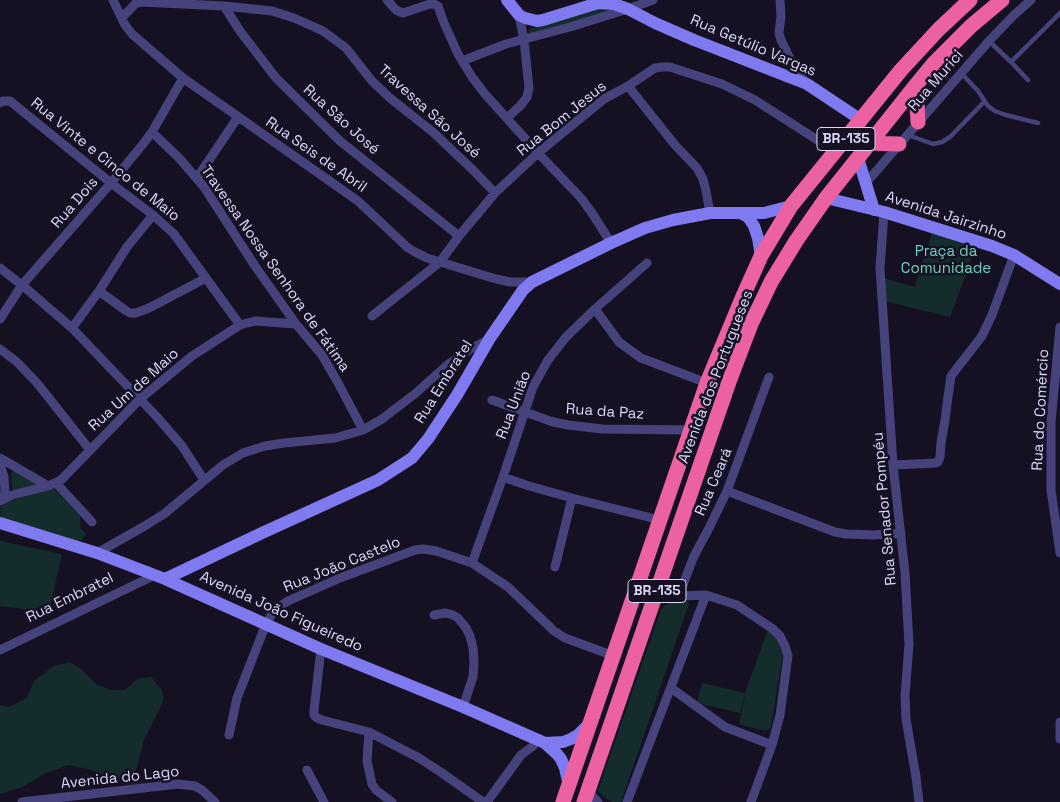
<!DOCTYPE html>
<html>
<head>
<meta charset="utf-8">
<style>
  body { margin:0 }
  canvas { display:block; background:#151123 }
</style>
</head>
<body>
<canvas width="1060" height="802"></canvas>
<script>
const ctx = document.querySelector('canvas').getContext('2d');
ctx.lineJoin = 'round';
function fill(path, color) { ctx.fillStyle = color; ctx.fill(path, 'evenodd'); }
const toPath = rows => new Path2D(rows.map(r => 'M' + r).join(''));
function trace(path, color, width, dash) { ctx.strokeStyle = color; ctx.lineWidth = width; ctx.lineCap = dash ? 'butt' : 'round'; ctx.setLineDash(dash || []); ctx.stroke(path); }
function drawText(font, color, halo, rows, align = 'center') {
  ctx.font = font + ' "Space Grotesk",sans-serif'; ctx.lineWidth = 5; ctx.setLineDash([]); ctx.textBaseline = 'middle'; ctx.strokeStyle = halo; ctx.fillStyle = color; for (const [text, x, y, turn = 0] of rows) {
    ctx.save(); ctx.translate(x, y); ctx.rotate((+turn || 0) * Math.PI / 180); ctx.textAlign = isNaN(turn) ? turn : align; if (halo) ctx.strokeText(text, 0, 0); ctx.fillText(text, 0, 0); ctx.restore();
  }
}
fill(toPath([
  [601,8,609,10,591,17,530,35,529,29],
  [932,233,976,247,950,317,885,301,883,278,915,287],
  [15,470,35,481,36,485,14,491,12,489,11,474],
  [53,488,80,516,80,527,86,534,80,542,0,518,1,506,7,502],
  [0,541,62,554,49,612,0,606],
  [687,600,689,604,621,802,612,802,601,795,598,790,661,610,665,605,672,602],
  [768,629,775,634,783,652,771,728,765,731,739,724,746,690],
  [70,662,81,669,97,685,111,690,125,690,137,679,151,677,162,690,164,700,144,740,137,767,132,778,120,781,113,779,88,769,68,765,46,773,22,787,0,794,0,705,9,707,27,698,34,681,54,666],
  [702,683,745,693,740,713,697,703]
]), '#152c2c');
trace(toPath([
  [989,41,1011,62,1060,13],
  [1011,62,1028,80],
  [961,73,978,91,988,106,995,111,1006,115,1038,123],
  [908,135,933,144,942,142,950,137,984,102]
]), '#45427c', 4.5);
trace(toPath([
  [113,0,125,25,132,34,183,78,358,201,407,247,415,252,427,258,496,279,510,282,532,282],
  [387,0,396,10,403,13,430,4,434,4,438,6,444,23,458,54,472,77,485,94,538,153,581,198,592,213,611,243],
  [780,0,781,16,779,33,781,40,794,67,806,83],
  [224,6,240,31,276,78,340,141,459,236],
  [123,17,135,4,141,2,224,6,272,11,294,18,323,31,346,48,372,81,390,98,434,133,474,171,495,193],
  [462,61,506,44,570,27,628,9,653,0],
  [628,86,675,145,697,168,703,179,706,191,710,213],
  [0,103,3,101,10,101,111,183,153,215,174,234,240,325],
  [507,118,521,105,527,97,529,88,524,40,519,15],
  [152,132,180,159,204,187,255,266,296,324,322,355,337,381,363,430],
  [197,178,238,117],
  [865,184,989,41,1014,15,1031,0],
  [884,212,880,268,893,465,905,573,909,644,905,696,906,719,916,777,919,802],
  [0,268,22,285,72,328,157,417,182,446,204,480],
  [99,291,127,247,153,215],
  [595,309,619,342,641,358,707,383],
  [372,316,440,262,459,236,495,193,538,153,604,99,628,86,655,68,662,67,670,67,722,84,755,100,836,152],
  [0,319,22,285,111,183,143,144,152,132,183,78],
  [1060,327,1051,422,1051,490,1060,553],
  [72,328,99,291,125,310,130,313,136,313,149,308,206,278],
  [0,349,17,362,37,383,90,450],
  [492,400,553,422,568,425,602,429,691,430],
  [0,458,48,486],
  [0,465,4,477,5,491,4,498],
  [893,465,936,463,938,462,940,457,941,443,945,420,948,397,951,376,982,336,992,315,1014,255],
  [503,477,529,486,572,498,660,520],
  [56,483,92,522],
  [727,491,835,532,846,534,874,535,901,533],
  [0,501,12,495,48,486,61,480,140,399,192,356,240,325,255,321,296,324],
  [97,553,143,527,164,514,223,465,243,453,265,446,284,443,335,438,363,430,382,419,416,393,446,366,472,348,490,339],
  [472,563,503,477,533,387,548,360,566,337,595,309,647,263],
  [555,567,572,498],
  [679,595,694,556,709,528,727,491,769,377],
  [655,597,706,595,737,605,773,629,780,636,785,646,788,656,780,715,772,745,751,802],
  [434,615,445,613,453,615,458,618,466,628,470,636,473,648,474,663,473,677,463,707],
  [321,649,314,710,314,715,317,718,322,720,369,732,419,758,442,773,483,802],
  [0,650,155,575],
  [671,688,725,727,772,745],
  [1060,722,1060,739],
  [369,732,367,761,372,784,376,790,392,802],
  [229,735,237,698,266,624,272,614,280,606,288,601,340,578,415,550,423,549,436,551,472,563,508,587,554,631,565,638,614,656],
  [307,770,324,802],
  [588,791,598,802],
  [22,802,178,784,195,786,202,790,215,802],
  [487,802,521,755,533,746,538,739],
  [627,802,706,595]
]), '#45427c', 9);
trace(toPath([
  [507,0,519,15,525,18,537,21,543,20,598,3,614,4,628,9,655,23,694,40,807,84,861,120],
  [858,158,874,210],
  [826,198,884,212,992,246,1014,255,1060,284],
  [742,214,748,217,754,226,758,238,761,256],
  [0,523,97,553,165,579,321,649,463,707,545,743,557,754,561,759,565,768,569,786],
  [165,579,262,533,378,480,412,458,428,439,457,395,490,338,523,290,532,282,611,243,645,228,673,220,710,213,764,213,791,206],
  [545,743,563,742,571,739,578,735,589,724]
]), '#7f7aef', 12);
trace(toPath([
  [916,85,918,122],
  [869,143,899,144],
  [563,802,707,383,744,294,761,256,791,206,901,70,939,29,970,0],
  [584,802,730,379,751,324,771,282,796,241,826,198,916,85,934,63,971,26,1002,0]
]), '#ec61a1', 15);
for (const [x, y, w] of [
  [846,139,58],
  [657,591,58]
]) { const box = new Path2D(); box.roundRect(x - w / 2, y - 11.5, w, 23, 4); ctx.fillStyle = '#151123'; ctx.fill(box); trace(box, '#dcd8fa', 1); }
drawText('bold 14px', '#dcd8fa', null, [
  ["BR-135",846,139],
  ["BR-135",657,591]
]);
drawText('15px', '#dcd8fa', '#151123', [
  ["Rua Getúlio Vargas",753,46,23],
  ["Rua Murici",936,81,-49],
  ["Travessa São José",429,112,42],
  ["Rua Bom Jesus",562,119,-39],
  ["Rua São José",341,120,42],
  ["Rua Seis de Abril",316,155,35],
  ["Rua Vinte e Cinco de Maio",105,160,39],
  ["Rua Dois",75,203,-49],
  ["Avenida Jairzinho",946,216,18],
  ["Travessa Nossa Senhora de Fátima",275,269,55],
  ["Avenida dos Portugueses",716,377,-69],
  ["Rua Embratel",444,382,-58],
  ["Rua Um de Maio",134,390,-42],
  ["Rua União",514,405,-69],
  ["Rua do Comércio",1041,410,-87],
  ["Rua da Paz",605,412,4],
  ["Rua Ceará",714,482,-67],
  ["Rua Senador Pompéu",885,509,-95],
  ["Rua João Castelo",342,565,-22],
  ["Rua Embratel",70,598,-26],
  ["Avenida João Figueiredo",281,612,24],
  ["Avenida do Lago",120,778,-6]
]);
drawText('15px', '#6cd2ba', '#151123', [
  ["Praça da",946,252],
  ["Comunidade",946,269]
]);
</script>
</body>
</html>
